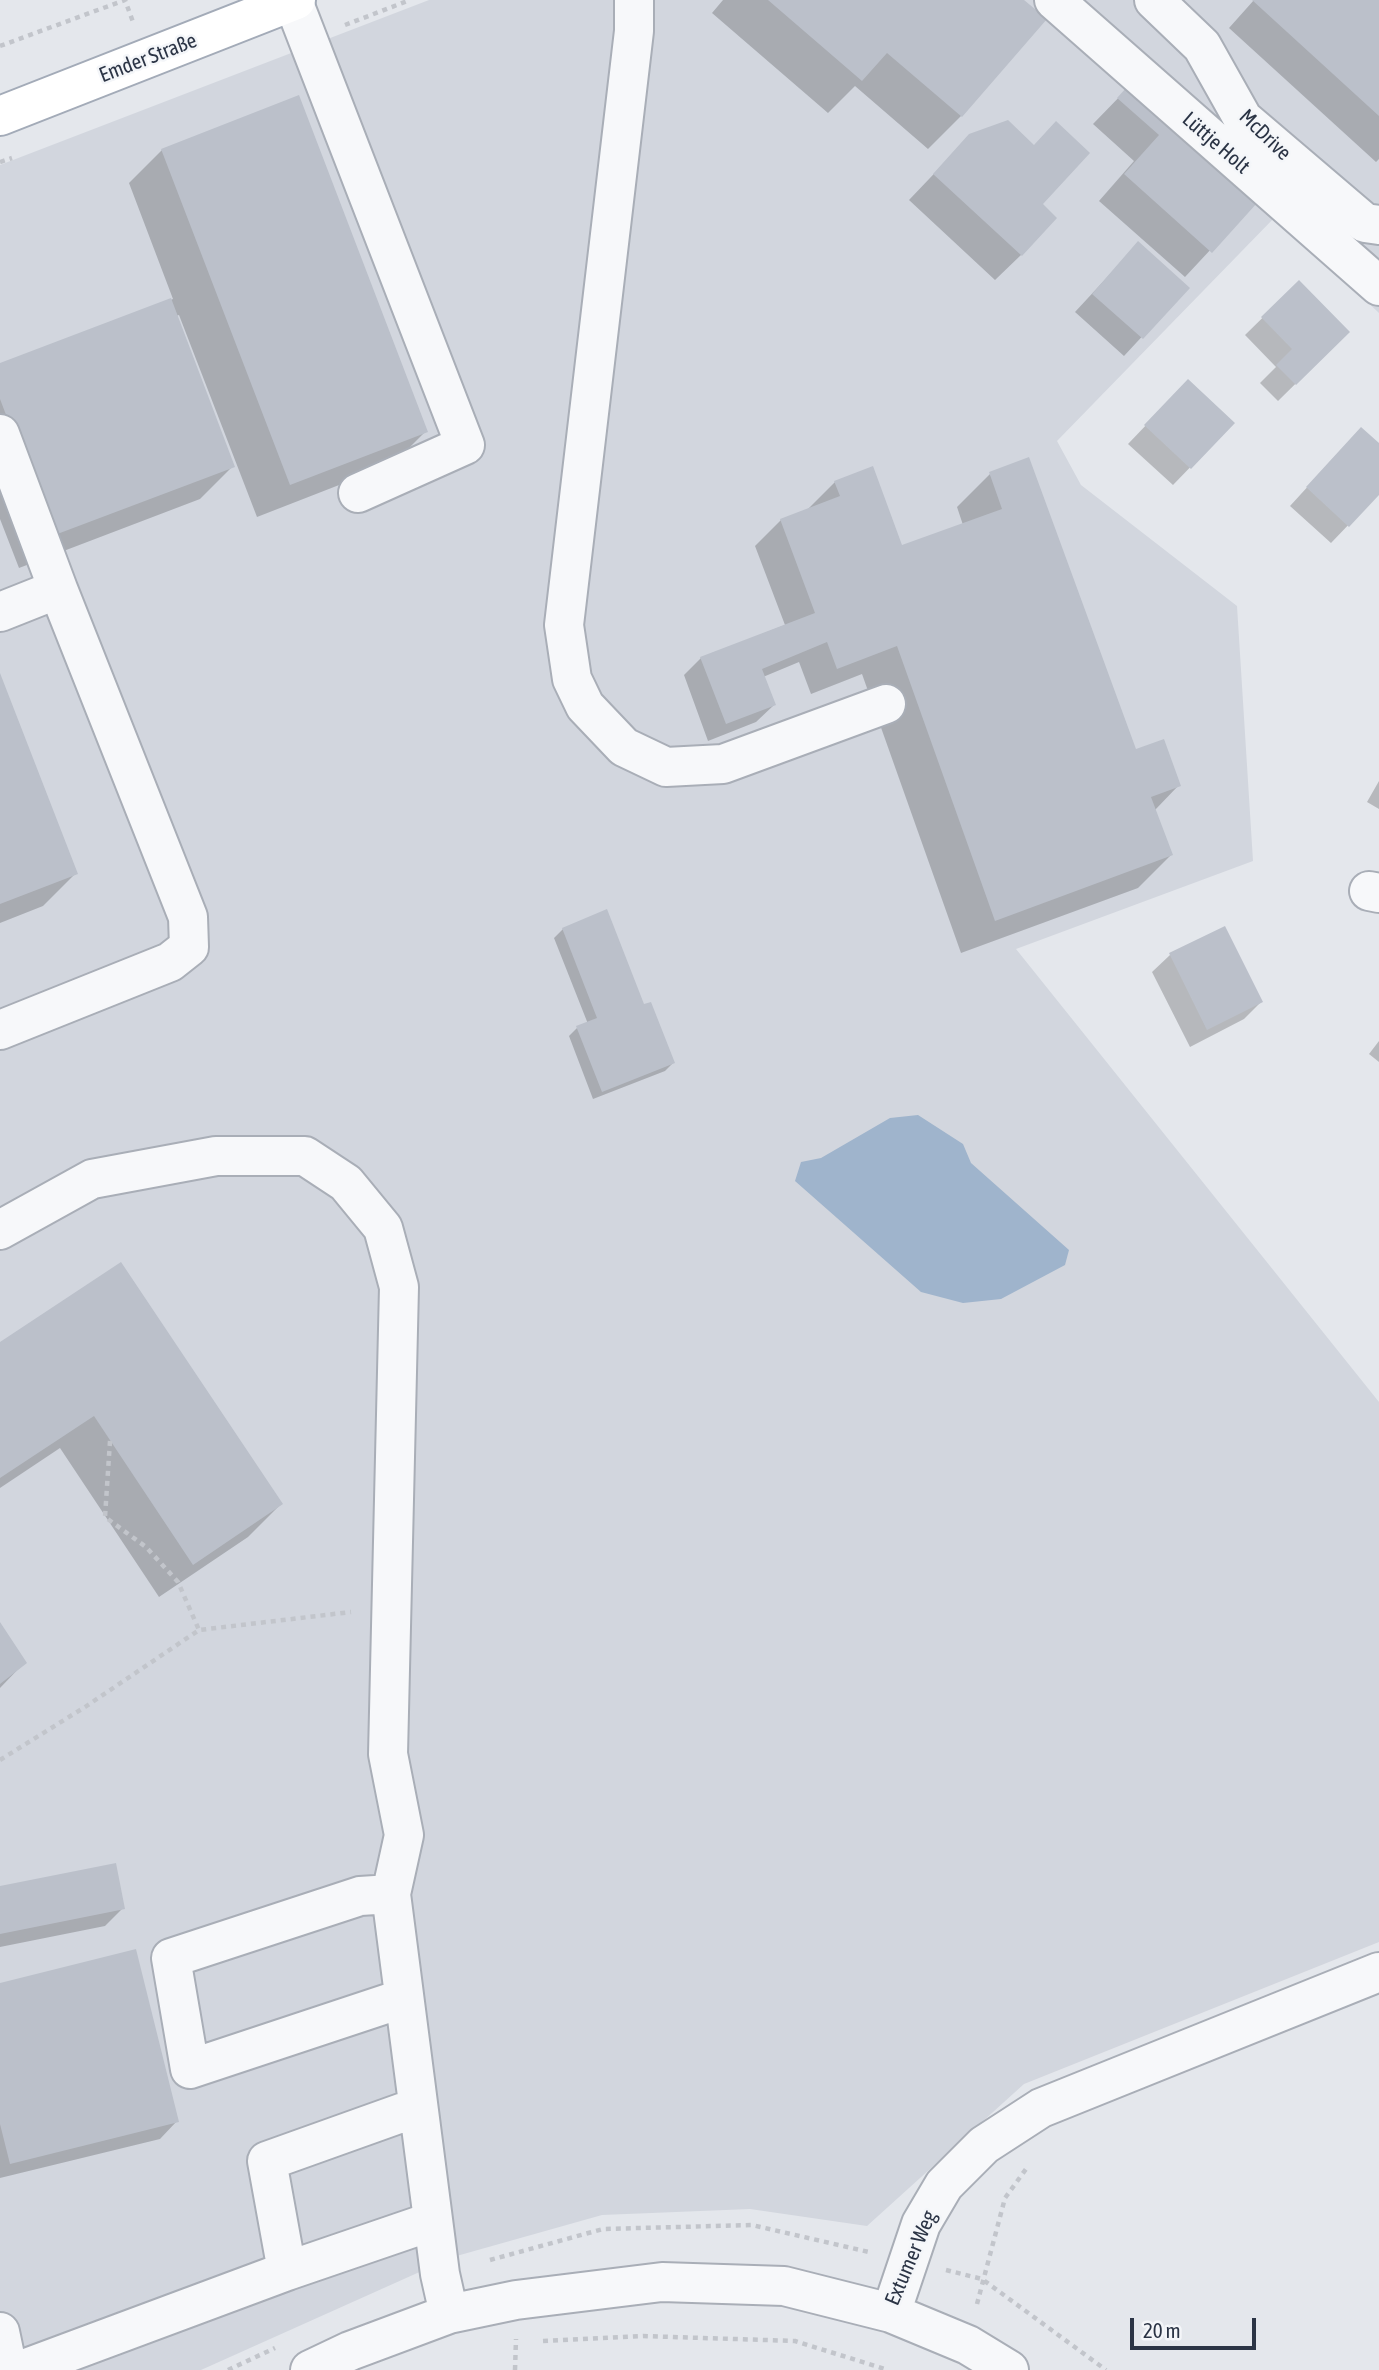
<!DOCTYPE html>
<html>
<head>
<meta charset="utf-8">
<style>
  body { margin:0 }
  #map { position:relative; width:1379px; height:2370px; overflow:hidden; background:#e4e7ec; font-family:"Asap Condensed",sans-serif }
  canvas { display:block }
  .scale { position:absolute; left:1130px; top:2318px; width:126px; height:32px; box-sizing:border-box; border:4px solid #2b3445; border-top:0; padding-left:9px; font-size:21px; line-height:24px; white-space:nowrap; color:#2b3445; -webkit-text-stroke:5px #f4f6f9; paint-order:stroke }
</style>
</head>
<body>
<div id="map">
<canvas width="1379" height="2370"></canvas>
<div class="scale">20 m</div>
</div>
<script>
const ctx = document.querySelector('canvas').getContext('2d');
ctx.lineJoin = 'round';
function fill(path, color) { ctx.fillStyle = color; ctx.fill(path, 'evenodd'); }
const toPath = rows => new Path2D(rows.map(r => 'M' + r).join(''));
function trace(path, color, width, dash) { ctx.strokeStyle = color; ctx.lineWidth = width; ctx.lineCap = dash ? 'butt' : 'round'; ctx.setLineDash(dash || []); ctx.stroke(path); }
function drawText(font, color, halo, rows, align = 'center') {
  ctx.font = font + ' "Asap Condensed",sans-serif'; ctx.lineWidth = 5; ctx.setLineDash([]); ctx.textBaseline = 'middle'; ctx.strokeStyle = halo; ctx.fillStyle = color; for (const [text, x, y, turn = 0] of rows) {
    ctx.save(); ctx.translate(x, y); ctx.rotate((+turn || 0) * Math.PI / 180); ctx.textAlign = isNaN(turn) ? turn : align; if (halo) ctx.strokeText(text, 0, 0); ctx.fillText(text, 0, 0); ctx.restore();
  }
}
fill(toPath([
  [429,0,1379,0,1379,313,1276,216,1057,441,1081,485,1237,606,1253,861,1016,949,1379,1402,1379,1942,1024,2084,867,2226,750,2209,602,2215,453,2257,201,2370,0,2370,0,165]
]), '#d2d6de');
fill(toPath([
  [918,1115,963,1144,971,1163,1069,1250,1065,1265,1001,1299,963,1303,921,1292,795,1181,801,1162,821,1158,890,1118]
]), '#9fb4cc');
fill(toPath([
  [723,0,1021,0,961,116,928,149,855,86,828,113,712,13],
  [1254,0,1379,0,1379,159,1376,162,1229,28],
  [1127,89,1254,203,1185,277,1099,201,1134,161,1093,124],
  [970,136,1040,204,1021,255,995,280,909,200],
  [162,150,426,431,393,464,257,517,179,315,176,316,233,466,200,499,19,568,0,519,0,365,173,299,129,183],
  [1138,244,1187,288,1124,356,1075,312],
  [1299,282,1348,332,1278,401,1260,383,1276,367,1245,335],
  [1171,399,1233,423,1173,485,1128,444],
  [1379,446,1379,493,1331,543,1290,506,1344,447],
  [990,474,1135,751,1179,785,1155,810,1171,855,1138,888,961,953,862,674,811,694,799,662,763,677,774,705,756,722,708,741,684,675,701,658,785,625,755,546,781,520,806,511,835,482,901,548,963,525,957,507],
  [0,678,76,873,43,906,0,923],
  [1379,781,1379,809,1367,802],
  [1224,928,1261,1002,1244,1019,1190,1047,1152,972,1170,955],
  [563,929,643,1006,673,1063,665,1071,593,1099,569,1036,577,1028,588,1024,554,938],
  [1379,1041,1379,1062,1369,1054],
  [0,1344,281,1504,248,1537,159,1597,60,1448,0,1488],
  [0,1625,25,1662,0,1688],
  [0,1888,123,1908,105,1926,0,1947],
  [0,1984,177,2121,160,2139,0,2178]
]), '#0003');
fill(toPath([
  [768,0,1024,0,1047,19,962,117,887,53,862,81],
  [1252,0,1379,0,1379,116],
  [1127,87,1257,203,1212,253,1124,174,1159,135,1117,98],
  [299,95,428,432,290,485,161,149],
  [1008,120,1034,145,1056,121,1090,153,1043,204,1057,218,1022,256,933,174,969,134],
  [1138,241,1190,288,1143,339,1092,294],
  [1299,280,1350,332,1296,385,1276,365,1292,349,1261,317],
  [171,298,235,467,52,536,0,399,0,363],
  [1188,379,1235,423,1191,469,1144,425],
  [1361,427,1379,443,1379,495,1349,527,1306,487],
  [1029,457,1136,749,1164,739,1181,786,1151,797,1173,855,995,921,897,646,837,669,827,642,762,669,776,705,726,724,700,657,815,613,780,519,840,496,834,481,873,466,902,545,1002,509,989,472],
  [0,673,78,874,0,904],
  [607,909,644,1004,651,1002,675,1063,602,1092,576,1026,597,1018,562,928],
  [1225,926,1263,1002,1207,1030,1169,953],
  [121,1262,283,1504,193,1565,94,1416,0,1478,0,1342],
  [0,1622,27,1663,0,1684],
  [116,1863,125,1909,0,1934,0,1886],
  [136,1949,179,2122,10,2164,0,2124,0,1983]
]), '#bbc0ca');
const minor = toPath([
  [634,0,634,31,564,625,572,679,585,706,624,747,666,767,723,764,886,704],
  [1054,0,1379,286],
  [1154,0,1202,46,1243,119,1365,223,1379,225],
  [293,1,465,445,358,493],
  [0,434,58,589,0,612],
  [1369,891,1379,893],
  [0,1030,170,962,189,947,188,917,58,589],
  [0,1230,92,1179,216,1156,305,1156,346,1183,383,1228,399,1287,388,1754,404,1835,391,1894,360,1896,171,1958,190,2069,404,1998],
  [391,1894,440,2274,449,2314],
  [287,2271,433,2221],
  [891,2313,921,2224,944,2185,984,2145,1041,2108,1379,1972],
  [0,2332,8,2370],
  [21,2370,287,2271,267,2161,418,2107],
  [310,2370,350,2351,449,2314,516,2300,662,2282,784,2286,891,2313,968,2345,1009,2370]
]);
const major = toPath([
  [0,116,296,0]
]);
trace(minor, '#a9aeb7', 42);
trace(major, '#a3abb8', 42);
trace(toPath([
  [345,25,410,0],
  [0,46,125,0,133,22],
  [0,162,12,158],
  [110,1441,105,1517,146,1547,178,1582,199,1630],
  [0,1760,85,1707,199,1630,351,1612],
  [490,2260,603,2229,752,2225,869,2252],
  [946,2270,982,2279,1106,2370],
  [977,2304,1005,2198,1026,2169],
  [543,2341,643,2336,795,2341,888,2370],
  [228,2370,275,2348],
  [515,2370,516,2339]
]), '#c2c5cb', 4.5, [5, 5]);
trace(minor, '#f7f8fa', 38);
trace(major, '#fff', 38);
drawText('21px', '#2b3445', '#f4f6f9', [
  ["Emder Straße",148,58,-21],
  ["McDrive",1265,135,44],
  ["Lüttje Holt",1216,143,41],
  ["Extumer Weg",911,2258,-67]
]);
</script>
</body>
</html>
